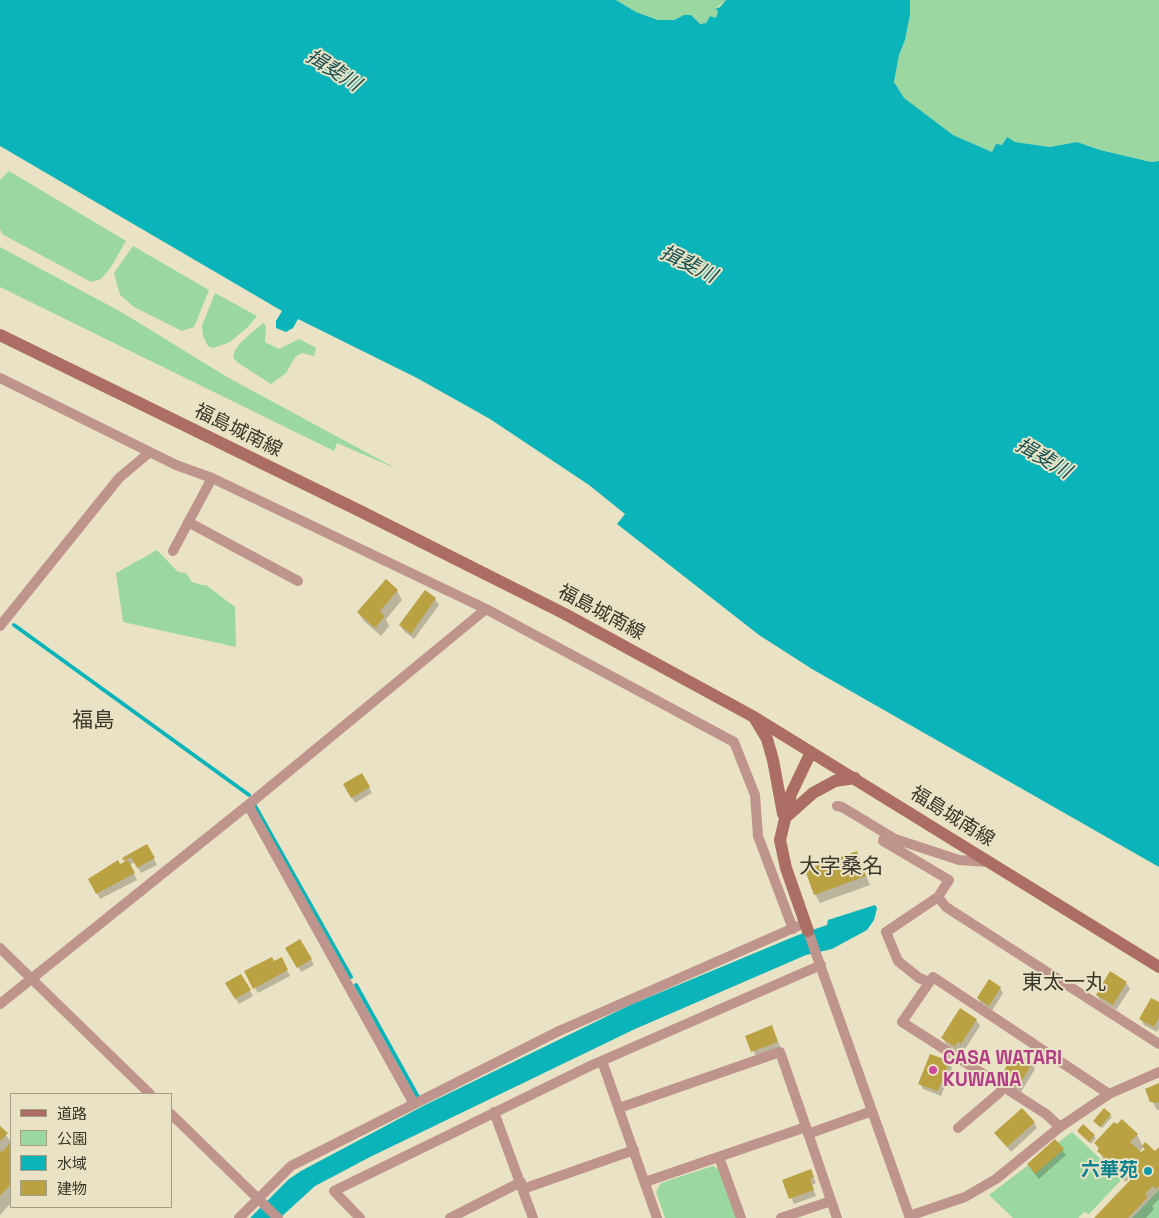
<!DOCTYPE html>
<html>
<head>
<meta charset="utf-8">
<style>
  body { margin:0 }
  #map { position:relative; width:1159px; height:1218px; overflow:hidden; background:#eae2c4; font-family:"Space Grotesk","Noto Sans JP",sans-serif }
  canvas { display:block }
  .legend { position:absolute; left:10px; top:1093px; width:162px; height:115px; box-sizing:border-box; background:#eae2c4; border:1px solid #a49e87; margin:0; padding:6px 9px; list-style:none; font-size:15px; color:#3a372b }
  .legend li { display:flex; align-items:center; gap:10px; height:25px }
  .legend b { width:25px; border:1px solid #a49e87 }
</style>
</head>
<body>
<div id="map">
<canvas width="1159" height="1218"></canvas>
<ul class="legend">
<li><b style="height:6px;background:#ab6d64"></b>道路</li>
<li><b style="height:14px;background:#9ad7a1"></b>公園</li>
<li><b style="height:14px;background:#0ab4b9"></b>水域</li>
<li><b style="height:14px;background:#baa141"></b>建物</li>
</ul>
</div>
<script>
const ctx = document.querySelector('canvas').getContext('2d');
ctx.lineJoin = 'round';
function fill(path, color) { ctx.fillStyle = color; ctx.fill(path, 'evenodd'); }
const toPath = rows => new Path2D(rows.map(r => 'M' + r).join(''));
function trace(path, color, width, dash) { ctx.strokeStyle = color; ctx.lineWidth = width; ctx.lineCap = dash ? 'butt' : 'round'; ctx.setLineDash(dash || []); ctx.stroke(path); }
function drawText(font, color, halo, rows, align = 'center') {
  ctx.font = font + ' "Space Grotesk","Noto Sans JP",sans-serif'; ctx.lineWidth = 4; ctx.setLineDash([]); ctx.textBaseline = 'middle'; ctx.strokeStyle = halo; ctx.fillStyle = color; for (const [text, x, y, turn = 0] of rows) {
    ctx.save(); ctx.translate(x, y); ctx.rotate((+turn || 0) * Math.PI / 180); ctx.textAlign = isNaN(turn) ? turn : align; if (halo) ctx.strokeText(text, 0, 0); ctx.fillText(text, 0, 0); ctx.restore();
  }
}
fill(toPath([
  [616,0,726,0,715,9,718,11,716,19,710,16,706,23,700,24,684,15,674,20,659,20,636,12],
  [910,0,1159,0,1159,161,1151,162,1100,150,1077,142,1050,147,1015,142,1007,137,1002,145,992,152,953,135,903,98,894,82,899,55,905,40,910,15],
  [9,171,126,241,111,267,101,279,91,282,2,234,0,229,0,180],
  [133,246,209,290,194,327,182,331,134,307,120,295,114,273],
  [0,247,123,313,227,377,397,469,337,443,334,451,0,287],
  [215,293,257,316,248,327,230,342,213,348,208,346,203,336,202,326],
  [263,323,266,326,265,342,279,349,299,339,316,348,314,356,302,353,295,357,286,373,271,384,237,362,233,357,235,350,242,341],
  [157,550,178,572,186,573,192,582,202,585,206,585,235,607,236,647,123,622,116,573],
  [1072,1132,1122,1179,1089,1214,1084,1212,1078,1218,1013,1218,989,1195],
  [713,1166,719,1169,736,1218,665,1218,656,1192,661,1183],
  [1159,1190,1159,1218,1132,1218]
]), '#9ad7a1');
fill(toPath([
  [0,0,616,0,636,12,658,20,674,20,684,15,691,15,700,24,706,23,710,16,716,18,718,11,715,9,720,7,726,0,910,0,910,15,905,40,899,55,894,82,904,98,953,135,992,152,996,144,1002,145,1007,137,1015,142,1050,147,1077,142,1100,150,1151,162,1159,161,1159,867,812,669,759,635,617,524,625,514,589,485,490,419,417,378,298,319,293,328,286,332,276,328,276,321,282,311,0,146],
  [875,905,877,908,874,920,867,930,832,949,806,955,635,1029,370,1157,315,1186,280,1218,250,1218,289,1179,301,1171,423,1106,630,1005,798,935,827,925,828,920]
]), '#0ab4b9');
fill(toPath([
  [386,581,397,591,402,600,386,619,389,626,381,636,364,621,358,612],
  [425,591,435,599,439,605,414,639,404,631,400,625],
  [362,775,372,793,355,803,345,785],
  [147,846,157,865,141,873,135,862,129,865,137,880,100,899,90,879,126,863,123,858],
  [856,852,870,885,820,903,815,894],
  [300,940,314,965,301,972,287,948],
  [281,959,290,976,258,993,246,972],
  [241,976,253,996,239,1004,227,984],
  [1126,983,1130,989,1116,1010,1100,1000,1097,995],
  [1000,988,1003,993,992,1011,981,1004,978,998],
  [1159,1003,1159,1028,1157,1032,1144,1025,1141,1019],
  [976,1020,980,1026,965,1049,962,1047,959,1052,946,1044,943,1038],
  [771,1027,781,1048,756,1057,747,1036],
  [949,1062,952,1068,941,1096,923,1089,920,1083],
  [1032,1063,1035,1069,1021,1092,1005,1082,1001,1077],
  [1159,1085,1159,1110,1157,1110,1152,1101],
  [1110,1115,1112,1117,1102,1128,1096,1123],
  [1034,1122,1037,1128,1011,1152,996,1133],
  [0,1127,11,1142,11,1203,0,1215],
  [1079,1133,1094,1136,1096,1138,1091,1144],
  [1137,1135,1143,1146,1155,1153,1159,1149,1159,1199,1152,1206,1154,1209,1146,1218,1096,1218,1132,1180,1130,1177,1126,1182,1105,1163,1096,1143],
  [1144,1147,1145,1150,1141,1154,1139,1152],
  [1062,1150,1066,1155,1039,1179,1028,1165],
  [813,1176,816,1183,812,1185,816,1196,794,1204,784,1181]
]), '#0003');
trace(toPath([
  [14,625,249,795],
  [255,806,351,977],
  [356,985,418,1097]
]), '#0ab4b9', 4);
fill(toPath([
  [386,579,398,590,380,611,385,616,375,628,357,612],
  [425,590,436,598,411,634,399,625],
  [362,773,370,787,351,798,343,784],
  [147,844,155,858,137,868,131,857,124,861,122,858],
  [857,851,866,876,814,895,805,870],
  [118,860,120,864,128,860,135,873,96,894,88,879],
  [300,939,312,959,297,968,285,948],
  [272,957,274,961,282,957,288,970,253,989,244,971],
  [1110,971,1127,982,1113,1005,1096,995],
  [241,974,251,990,235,999,225,983],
  [989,979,1001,987,989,1006,977,998],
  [1151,998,1159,1002,1159,1017,1154,1027,1139,1019],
  [960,1008,977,1019,961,1044,958,1042,955,1047,941,1038],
  [772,1025,778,1042,751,1052,745,1036],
  [1015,1052,1033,1062,1018,1087,1000,1077],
  [930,1054,950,1061,938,1091,918,1084],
  [1159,1083,1159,1103,1150,1102,1145,1089],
  [1022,1108,1035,1122,1007,1147,994,1133],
  [1104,1108,1111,1114,1100,1127,1093,1121],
  [1122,1119,1138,1134,1130,1142,1141,1152,1145,1149,1142,1146,1145,1142,1155,1151,1159,1147,1159,1186,1156,1189,1153,1186,1145,1194,1148,1197,1128,1218,1094,1218,1132,1178,1126,1172,1128,1169,1123,1165,1118,1170,1097,1151,1099,1148,1094,1143,1114,1122,1117,1124],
  [1083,1124,1095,1135,1089,1142,1077,1131],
  [0,1126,8,1133,0,1141],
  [1055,1139,1064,1149,1035,1174,1027,1164],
  [11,1142,11,1184,0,1196,0,1151,2,1152],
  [811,1169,814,1177,810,1179,814,1190,789,1199,782,1180]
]), '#baa141');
trace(toPath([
  [0,378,176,465,212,478,486,609,734,742,755,795,758,836,793,929],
  [188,522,298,581],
  [173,551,212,478],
  [0,626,119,478,150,452],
  [248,805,414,1104],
  [837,806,842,807,895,839,959,860,987,862],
  [885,835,883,841,949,880,938,897,946,907,1159,1044],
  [808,931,910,1218],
  [0,948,150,1094],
  [929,982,919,978,898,961,886,932,938,897],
  [0,1004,248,805,486,609],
  [602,1061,657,1218],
  [619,1108,780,1052,806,1127],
  [494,1112,533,1218],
  [171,1114,278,1218],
  [1060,1127,1046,1114,902,1022,933,977,1109,1094],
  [958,1128,999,1093,1004,1086],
  [808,1134,872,1111],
  [719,1157,741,1218],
  [645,1182,806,1127,837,1218],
  [523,1189,634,1150],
  [909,1216,965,1197,996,1179,1060,1127,1109,1094,1159,1072],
  [239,1218,291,1166,559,1031,798,926],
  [360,1218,334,1191,590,1066,821,965],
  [450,1218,521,1182],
  [781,1218,831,1201]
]), '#bf948d', 10);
trace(toPath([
  [0,335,360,511,565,614,754,717,1159,967],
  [755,719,767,739,773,760,783,814],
  [786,817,813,793,835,781,855,778],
  [808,931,786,868,780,840,791,794,811,752]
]), '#ab6d64', 12);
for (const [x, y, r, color] of [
  [933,1070,5,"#d1479c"],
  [1148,1171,5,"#0f9aa8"]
]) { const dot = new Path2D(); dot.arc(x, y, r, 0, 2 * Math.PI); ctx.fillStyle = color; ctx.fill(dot); trace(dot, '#eae2c4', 2); }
drawText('19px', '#3a372b', '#eae2c4', [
  ["福島城南線",238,431,26],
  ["福島城南線",601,613,28],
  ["福島城南線",952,817,32]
]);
drawText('bold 19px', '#b23c85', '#eae2c4', [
  ["CASA WATARI",943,1059],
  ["KUWANA",943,1081]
], 'left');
drawText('bold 19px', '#0d838f', '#eae2c4', [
  ["六華苑",1138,1171]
], 'right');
drawText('italic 20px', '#165153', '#eae2c4', [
  ["揖斐川",333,71,32],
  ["揖斐川",688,265,26],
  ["揖斐川",1043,459,30]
]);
drawText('21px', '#3a372b', '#eae2c4', [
  ["福島",93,721],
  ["大字桑名",841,867],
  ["東太一丸",1064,983]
]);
</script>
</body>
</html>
